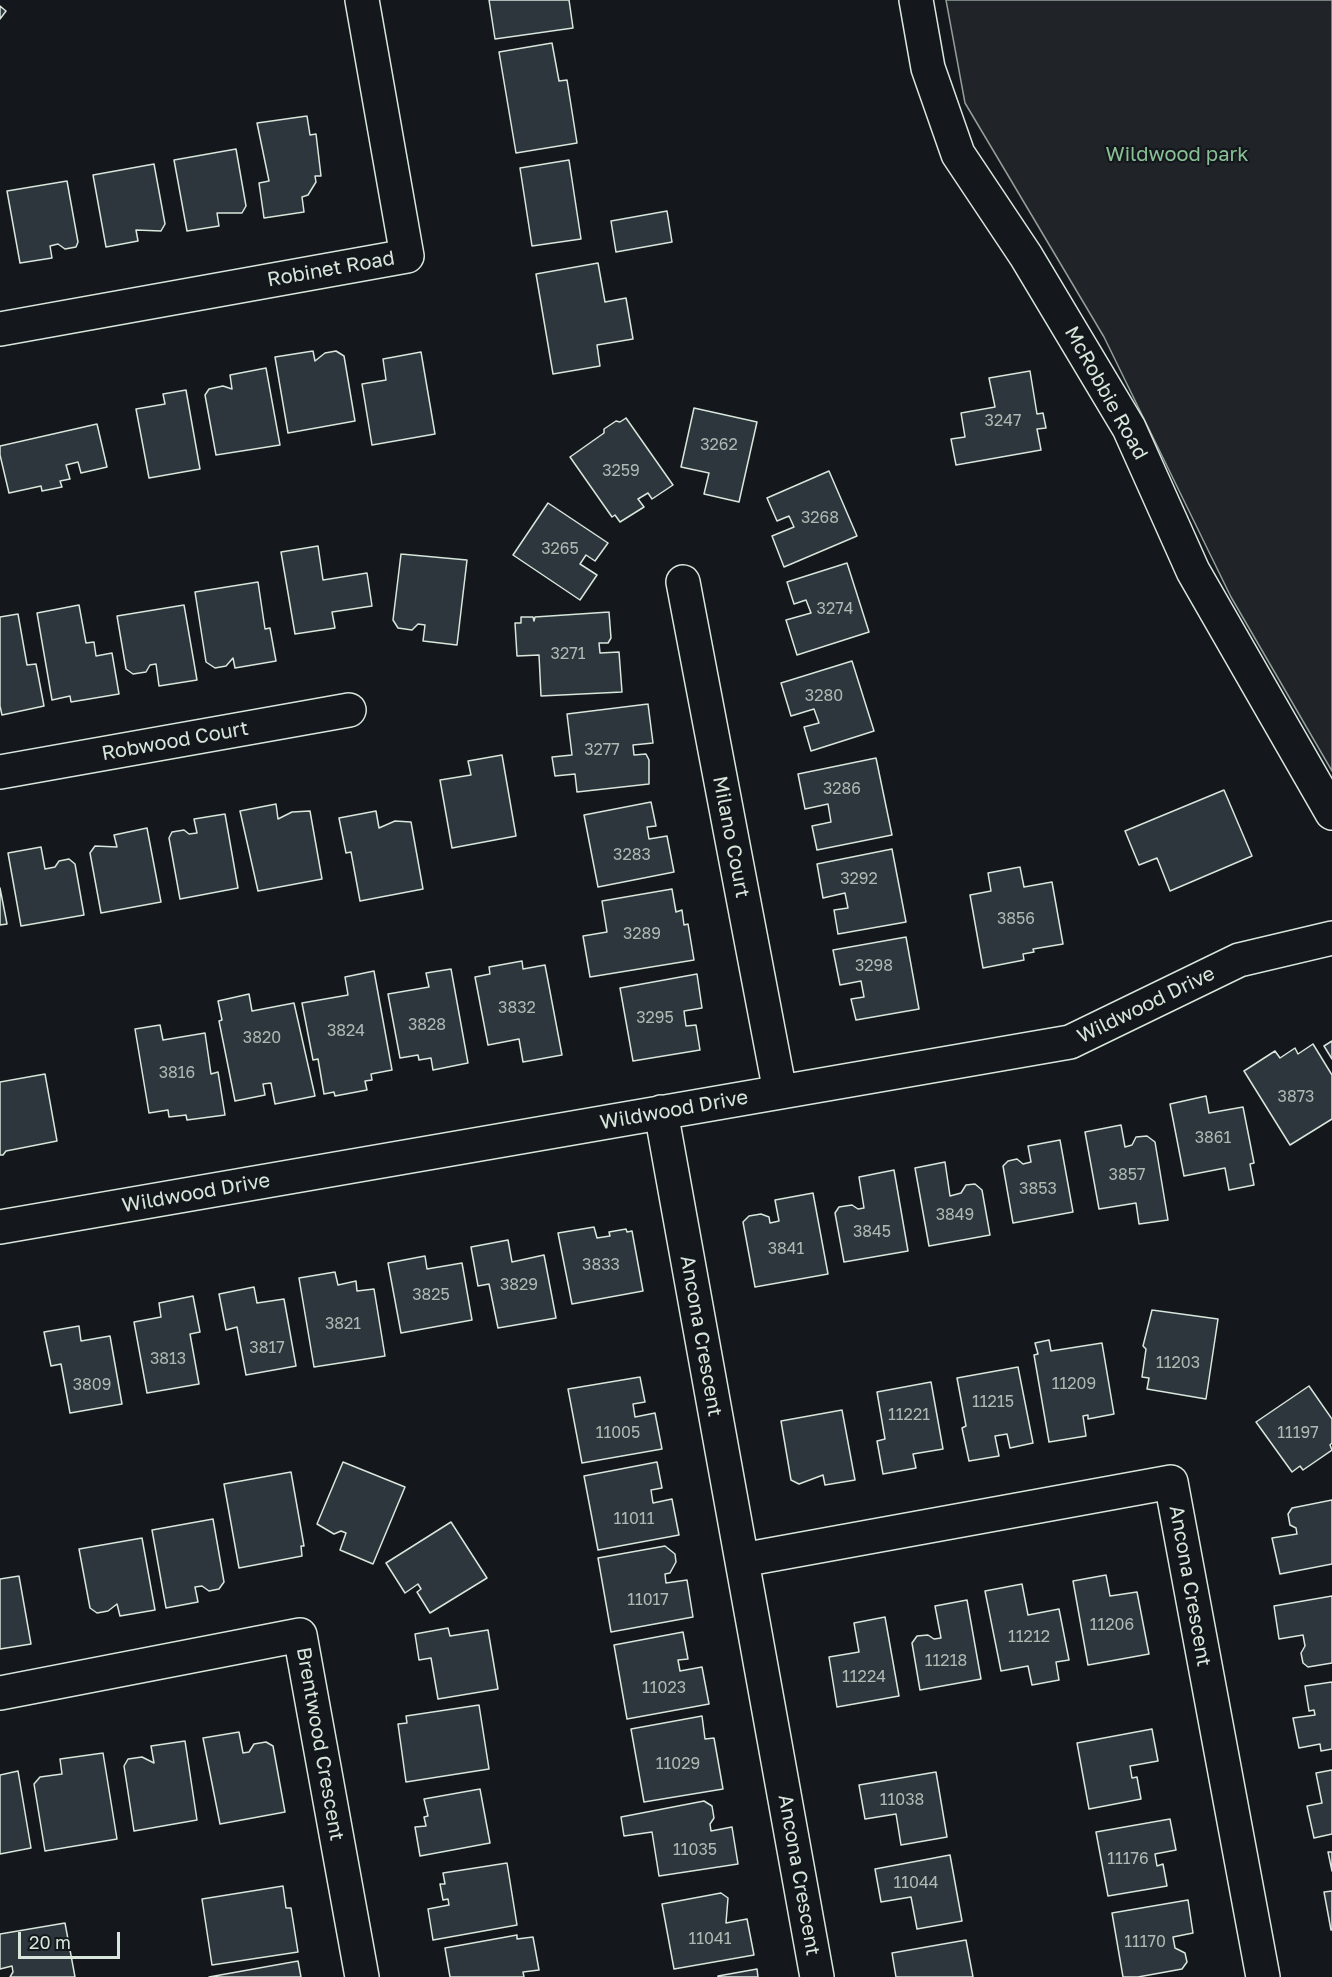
<!DOCTYPE html>
<html>
<head>
<meta charset="utf-8">
<style>
  body { margin:0 }
  #map { position:relative; width:1332px; height:1977px; overflow:hidden; background:#14181c; font-family:"Golos Text",sans-serif }
  canvas { display:block }
  .scale { position:absolute; left:18px; top:1932px; width:102px; height:27px; box-sizing:border-box; border:3px solid #d8e6dc; border-top:0; padding-left:8px; font-size:18px; line-height:21px; white-space:nowrap; color:#d8e6dc; -webkit-text-stroke:4px #14181c; paint-order:stroke }
</style>
</head>
<body>
<div id="map">
<canvas width="1332" height="1977"></canvas>
<div class="scale">20 m</div>
</div>
<script>
const ctx = document.querySelector('canvas').getContext('2d');
ctx.lineJoin = 'round';
function fill(path, color) { ctx.fillStyle = color; ctx.fill(path, 'evenodd'); }
const toPath = rows => new Path2D(rows.map(r => 'M' + r).join(''));
function trace(path, color, width, dash) { ctx.strokeStyle = color; ctx.lineWidth = width; ctx.lineCap = dash ? 'butt' : 'round'; ctx.setLineDash(dash || []); ctx.stroke(path); }
function drawText(font, color, halo, rows, align = 'center') {
  ctx.font = font + ' "Golos Text",sans-serif'; ctx.lineWidth = 4.5; ctx.setLineDash([]); ctx.textBaseline = 'middle'; ctx.strokeStyle = halo; ctx.fillStyle = color; for (const [text, x, y, turn = 0] of rows) {
    ctx.save(); ctx.translate(x, y); ctx.rotate((+turn || 0) * Math.PI / 180); ctx.textAlign = isNaN(turn) ? turn : align; if (halo) ctx.strokeText(text, 0, 0); ctx.fillText(text, 0, 0); ctx.restore();
  }
}
const green = toPath([
  [946,0,1332,0,1332,771,1231,597,1104,337,965,103,946,0]
]);
fill(green, '#202428');
trace(green, '#939e99', 1.5);
const building = toPath([
  [489,0,569,0,573,28,495,39,489,0],
  [0,6,6,11,0,19,0,6],
  [552,43,559,81,567,80,577,143,516,153,499,52,552,43],
  [307,116,310,135,316,134,321,176,315,176,316,182,308,195,302,197,304,212,264,218,259,183,269,181,257,123,307,116],
  [236,149,246,206,242,213,217,213,219,226,187,231,174,160,236,149],
  [569,160,581,239,532,246,520,168,569,160],
  [154,164,165,224,161,231,136,230,138,241,106,247,93,175,154,164],
  [67,181,78,242,76,247,65,249,58,244,50,246,52,258,20,263,7,191,67,181],
  [667,211,672,242,616,252,611,221,667,211],
  [598,263,605,302,626,298,633,339,597,345,600,366,553,374,536,274,598,263],
  [313,351,315,361,325,353,336,351,344,356,355,421,288,433,275,357,313,351],
  [421,352,435,434,372,445,362,384,386,380,383,359,421,352],
  [266,368,280,445,216,455,205,395,209,389,223,386,232,389,230,375,266,368],
  [1030,371,1037,414,1043,413,1046,428,1037,429,1041,450,956,465,951,439,965,437,961,413,995,407,989,378,1030,371],
  [186,390,200,469,149,478,136,409,165,404,163,394,186,390],
  [694,408,757,422,739,502,704,494,709,473,681,467,694,408],
  [626,418,673,485,652,499,648,493,638,499,644,507,620,522,615,515,612,517,570,457,604,433,604,429,616,421,620,422,626,418],
  [97,424,107,467,81,473,78,462,66,465,70,479,60,481,62,487,42,491,41,486,9,493,0,455,0,446,97,424],
  [829,471,857,536,784,567,772,536,794,527,789,516,777,521,767,498,829,471],
  [548,503,608,543,595,561,586,555,580,564,597,575,580,600,513,555,548,503],
  [318,546,323,580,367,573,372,606,332,612,335,628,295,634,281,552,318,546],
  [401,554,467,560,457,645,423,641,425,625,418,624,412,630,398,628,393,620,401,554],
  [847,563,869,632,797,655,786,620,811,613,806,600,794,604,787,582,847,563],
  [258,582,265,629,270,628,276,661,235,668,233,658,226,666,215,668,206,662,195,592,258,582],
  [79,605,86,643,94,642,96,656,112,653,119,694,71,702,70,696,52,700,37,613,79,605],
  [184,605,197,680,159,686,156,664,150,665,146,672,133,674,126,669,117,616,184,605],
  [609,612,611,638,608,643,599,643,600,653,619,652,622,692,541,696,539,655,517,656,515,623,521,623,521,617,533,617,534,621,535,617,609,612],
  [18,614,27,665,36,664,44,706,2,715,0,706,0,617,18,614],
  [852,661,874,731,811,751,804,727,819,723,814,709,791,716,781,683,852,661],
  [648,704,653,743,633,745,634,755,646,754,649,760,649,784,577,792,575,774,555,776,552,757,572,755,567,714,648,704],
  [502,755,516,836,452,848,440,780,471,775,468,761,502,755],
  [876,758,892,835,817,850,812,826,831,822,828,804,805,809,798,774,876,758],
  [1224,790,1252,856,1170,891,1157,858,1139,865,1125,831,1224,790],
  [651,802,656,826,647,827,649,839,667,836,674,872,598,887,584,815,651,802],
  [276,804,278,819,292,812,310,811,322,879,258,891,240,811,276,804],
  [376,811,379,828,395,821,411,822,423,889,360,901,351,852,346,853,339,818,376,811],
  [225,814,238,888,180,899,169,838,172,832,184,830,189,834,197,833,194,819,225,814],
  [147,828,161,902,101,913,90,853,95,846,117,847,114,835,147,828],
  [41,847,45,869,55,867,59,861,69,859,75,864,84,915,21,926,8,853,41,847],
  [892,849,906,922,838,934,834,910,848,908,845,893,823,898,817,864,892,849],
  [1020,867,1024,887,1052,882,1063,944,1033,949,1034,952,1023,954,1024,960,983,968,970,895,991,891,988,873,1020,867],
  [0,888,7,924,0,925,0,888],
  [672,889,676,912,682,910,684,925,688,924,694,960,590,977,583,936,607,932,602,901,672,889],
  [906,937,919,1009,856,1020,851,999,864,997,861,981,840,985,833,950,906,937],
  [522,961,523,969,545,965,562,1055,523,1062,519,1039,488,1045,475,977,490,974,489,967,522,961],
  [451,969,468,1063,433,1070,431,1058,419,1060,418,1055,400,1058,388,994,429,987,426,973,451,969],
  [374,971,392,1070,371,1074,372,1080,365,1081,367,1090,335,1096,334,1092,324,1094,318,1059,313,1060,302,1003,348,995,345,977,374,971],
  [697,974,702,1008,684,1011,686,1026,696,1025,700,1050,633,1061,620,988,697,974],
  [249,994,252,1011,294,1003,315,1096,275,1104,271,1083,263,1084,265,1095,235,1101,219,1021,222,1020,218,1001,249,994],
  [160,1025,163,1040,205,1033,211,1074,218,1072,225,1115,187,1120,186,1115,169,1117,168,1110,149,1113,135,1029,160,1025],
  [1332,1041,1332,1059,1324,1046,1332,1041],
  [1313,1044,1332,1075,1332,1119,1290,1145,1244,1071,1275,1051,1280,1058,1295,1048,1298,1054,1313,1044],
  [45,1074,57,1141,6,1151,3,1155,0,1155,0,1082,45,1074],
  [1206,1096,1209,1113,1243,1107,1254,1163,1250,1164,1254,1185,1229,1190,1225,1168,1184,1176,1170,1104,1206,1096],
  [1121,1125,1125,1147,1132,1145,1136,1137,1147,1136,1155,1142,1168,1220,1139,1224,1136,1203,1099,1209,1085,1132,1121,1125],
  [1060,1140,1073,1212,1013,1223,1003,1166,1008,1161,1017,1159,1023,1164,1031,1162,1028,1146,1060,1140],
  [945,1162,950,1196,961,1193,966,1185,975,1184,982,1190,990,1235,929,1246,915,1168,945,1162],
  [894,1170,908,1251,844,1262,835,1213,839,1207,852,1205,858,1209,864,1208,859,1177,894,1170],
  [813,1193,828,1274,755,1287,743,1222,749,1216,761,1214,769,1217,770,1223,779,1221,775,1200,813,1193],
  [594,1227,597,1238,610,1236,609,1232,626,1229,627,1232,632,1231,643,1291,572,1304,558,1233,594,1227],
  [508,1240,512,1262,544,1255,556,1318,498,1328,489,1284,478,1286,471,1247,508,1240],
  [425,1256,427,1269,462,1263,472,1320,401,1333,388,1263,425,1256],
  [335,1272,338,1285,356,1281,357,1291,374,1289,385,1356,314,1367,299,1278,335,1272],
  [254,1287,257,1303,284,1299,296,1366,246,1375,237,1327,226,1330,219,1294,254,1287],
  [193,1296,200,1332,190,1334,199,1384,147,1393,134,1322,161,1317,159,1303,193,1296],
  [1152,1310,1218,1319,1206,1399,1147,1389,1149,1378,1142,1377,1146,1349,1143,1346,1152,1310],
  [79,1326,81,1341,110,1336,122,1404,70,1413,61,1364,51,1366,44,1332,79,1326],
  [1049,1340,1051,1351,1102,1343,1114,1414,1088,1419,1088,1415,1083,1416,1086,1436,1049,1442,1034,1355,1038,1354,1035,1343,1049,1340],
  [1018,1367,1033,1443,1010,1448,1007,1434,995,1436,999,1456,969,1461,962,1428,966,1426,957,1378,1018,1367],
  [640,1377,645,1402,633,1404,635,1417,655,1413,662,1449,582,1463,568,1389,640,1377],
  [931,1382,943,1449,913,1454,916,1468,883,1474,877,1441,885,1439,877,1392,931,1382],
  [1309,1386,1332,1419,1332,1443,1330,1445,1332,1450,1303,1470,1300,1466,1292,1472,1256,1422,1309,1386],
  [842,1410,855,1480,825,1485,823,1475,799,1484,791,1480,781,1421,842,1410],
  [343,1462,405,1487,373,1564,340,1550,346,1533,341,1531,334,1534,317,1524,343,1462],
  [657,1462,662,1488,651,1490,653,1503,672,1499,679,1535,598,1550,584,1476,657,1462],
  [291,1472,304,1546,301,1546,302,1556,239,1568,224,1484,291,1472],
  [1332,1500,1332,1564,1280,1574,1272,1538,1297,1534,1296,1528,1290,1525,1288,1514,1292,1508,1332,1500],
  [213,1519,224,1582,219,1589,209,1591,202,1586,195,1587,198,1602,166,1608,152,1530,213,1519],
  [451,1522,487,1578,430,1613,417,1592,421,1589,418,1584,405,1593,386,1563,451,1522],
  [142,1538,155,1610,120,1616,117,1604,108,1611,97,1613,90,1608,79,1549,142,1538],
  [665,1546,675,1554,676,1562,670,1573,665,1574,666,1583,687,1580,693,1617,611,1632,598,1558,665,1546],
  [1106,1575,1110,1596,1137,1592,1149,1654,1088,1665,1073,1581,1106,1575],
  [19,1576,31,1644,0,1649,0,1579,19,1576],
  [1022,1584,1028,1615,1059,1609,1069,1660,1056,1662,1059,1680,1032,1685,1028,1666,1001,1671,985,1591,1022,1584],
  [1332,1596,1332,1663,1308,1667,1303,1663,1301,1653,1305,1646,1303,1635,1279,1639,1274,1606,1332,1596],
  [967,1600,981,1679,920,1690,912,1643,917,1636,928,1635,934,1639,941,1638,935,1606,967,1600],
  [885,1617,899,1696,837,1707,829,1657,859,1652,854,1623,885,1617],
  [448,1628,450,1636,488,1630,498,1689,438,1699,431,1658,419,1660,415,1634,448,1628],
  [683,1632,688,1659,678,1660,680,1671,702,1667,709,1704,627,1719,614,1645,683,1632],
  [1332,1682,1332,1749,1321,1751,1320,1744,1299,1748,1293,1718,1315,1715,1314,1710,1309,1711,1305,1686,1332,1682],
  [479,1705,489,1769,406,1782,398,1724,407,1723,406,1716,479,1705],
  [702,1716,705,1739,714,1738,723,1789,644,1802,631,1729,702,1716],
  [1152,1729,1158,1761,1130,1766,1132,1778,1137,1777,1141,1799,1089,1809,1077,1743,1152,1729],
  [239,1732,243,1753,249,1752,254,1744,266,1742,273,1746,285,1812,220,1824,203,1738,239,1732],
  [185,1741,197,1820,134,1831,124,1766,128,1759,142,1757,154,1763,151,1746,185,1741],
  [103,1753,117,1839,45,1851,34,1784,40,1777,62,1774,60,1759,103,1753],
  [1332,1770,1332,1834,1314,1838,1307,1806,1322,1803,1316,1773,1332,1770],
  [18,1771,31,1848,0,1854,0,1775,18,1771],
  [936,1772,947,1837,901,1845,896,1814,865,1819,859,1785,936,1772],
  [480,1789,490,1843,420,1856,415,1827,426,1826,424,1817,428,1816,424,1799,480,1789],
  [704,1801,712,1806,714,1818,710,1824,711,1831,732,1827,738,1864,659,1876,652,1832,624,1836,621,1817,704,1801],
  [1170,1819,1176,1850,1155,1854,1157,1866,1163,1864,1167,1886,1108,1896,1096,1832,1170,1819],
  [1328,1852,1332,1852,1332,1871,1328,1852],
  [950,1855,962,1921,917,1929,911,1897,881,1902,875,1869,950,1855],
  [507,1863,517,1925,433,1940,428,1909,449,1905,448,1899,443,1900,440,1884,445,1884,443,1873,507,1863],
  [283,1886,286,1908,291,1908,298,1952,212,1965,202,1899,283,1886],
  [1332,1891,1332,1930,1331,1930,1324,1892,1332,1891],
  [721,1893,728,1898,726,1923,747,1919,754,1955,674,1969,662,1904,721,1893],
  [1188,1900,1193,1933,1173,1937,1175,1948,1185,1953,1187,1962,1182,1969,1138,1977,1123,1977,1112,1913,1188,1900],
  [65,1923,75,1977,10,1977,13,1972,12,1966,0,1969,0,1934,65,1923],
  [517,1935,517,1939,533,1937,539,1970,523,1972,524,1977,450,1977,445,1948,517,1935],
  [966,1940,973,1977,896,1977,892,1953,966,1940],
  [298,1961,301,1977,209,1977,298,1961],
  [757,1969,758,1977,718,1977,718,1976,757,1969]
]);
fill(building, '#2c363c');
trace(building, '#d8e6dc', 1.5);
const minor = toPath([
  [916,0,928,68,958,154,1026,256,1129,428,1193,571,1332,813],
  [0,329,407,256,362,0],
  [683,582,780,1092],
  [0,772,349,710],
  [661,1112,817,1977],
  [0,1227,1070,1042,1239,960,1332,938],
  [742,1560,1171,1482,1263,1977],
  [0,1693,300,1635,362,1977]
]);
trace(minor, '#d8e6dc', 36);
trace(minor, '#14181c', 33);
drawText('16px', '#adbab4', null, [
  ["3247",1003,421],
  ["3262",719,445],
  ["3259",621,471],
  ["3268",820,518],
  ["3265",560,549],
  ["3274",835,609],
  ["3271",568,654],
  ["3280",824,696],
  ["3277",602,750],
  ["3286",842,789],
  ["3283",632,855],
  ["3292",859,879],
  ["3856",1016,919],
  ["3289",642,934],
  ["3298",874,966],
  ["3832",517,1008],
  ["3295",655,1018],
  ["3828",427,1025],
  ["3824",346,1031],
  ["3820",262,1038],
  ["3816",177,1073],
  ["3873",1296,1097],
  ["3861",1213,1138],
  ["3857",1127,1175],
  ["3853",1038,1189],
  ["3849",955,1215],
  ["3845",872,1232],
  ["3841",786,1249],
  ["3833",601,1265],
  ["3829",519,1285],
  ["3825",431,1295],
  ["3821",343,1324],
  ["3817",267,1348],
  ["3813",168,1359],
  ["11203",1178,1363],
  ["11209",1074,1384],
  ["3809",92,1385],
  ["11215",993,1402],
  ["11221",909,1415],
  ["11005",618,1433],
  ["11197",1298,1433],
  ["11011",634,1519],
  ["11017",648,1600],
  ["11206",1112,1625],
  ["11212",1029,1637],
  ["11218",946,1661],
  ["11224",864,1677],
  ["11023",664,1688],
  ["11029",678,1764],
  ["11038",902,1800],
  ["11035",695,1850],
  ["11176",1128,1859],
  ["11044",916,1883],
  ["11041",710,1939],
  ["11170",1145,1942]
]);
drawText('20px', '#8ac095', '#14181c', [
  ["Wildwood park",1177,155]
]);
drawText('20px', '#d8e6dc', '#14181c', [
  ["Robinet Road",331,269,-10],
  ["McRobbie Road",1106,393,61],
  ["Robwood Court",175,741,-10],
  ["Milano Court",731,837,79],
  ["Wildwood Drive",1146,1005,-26],
  ["Wildwood Drive",674,1110,-10],
  ["Wildwood Drive",196,1193,-10],
  ["Ancona Crescent",701,1336,80],
  ["Ancona Crescent",1190,1586,80],
  ["Brentwood Crescent",320,1744,80],
  ["Ancona Crescent",799,1875,80]
]);
</script>
</body>
</html>
